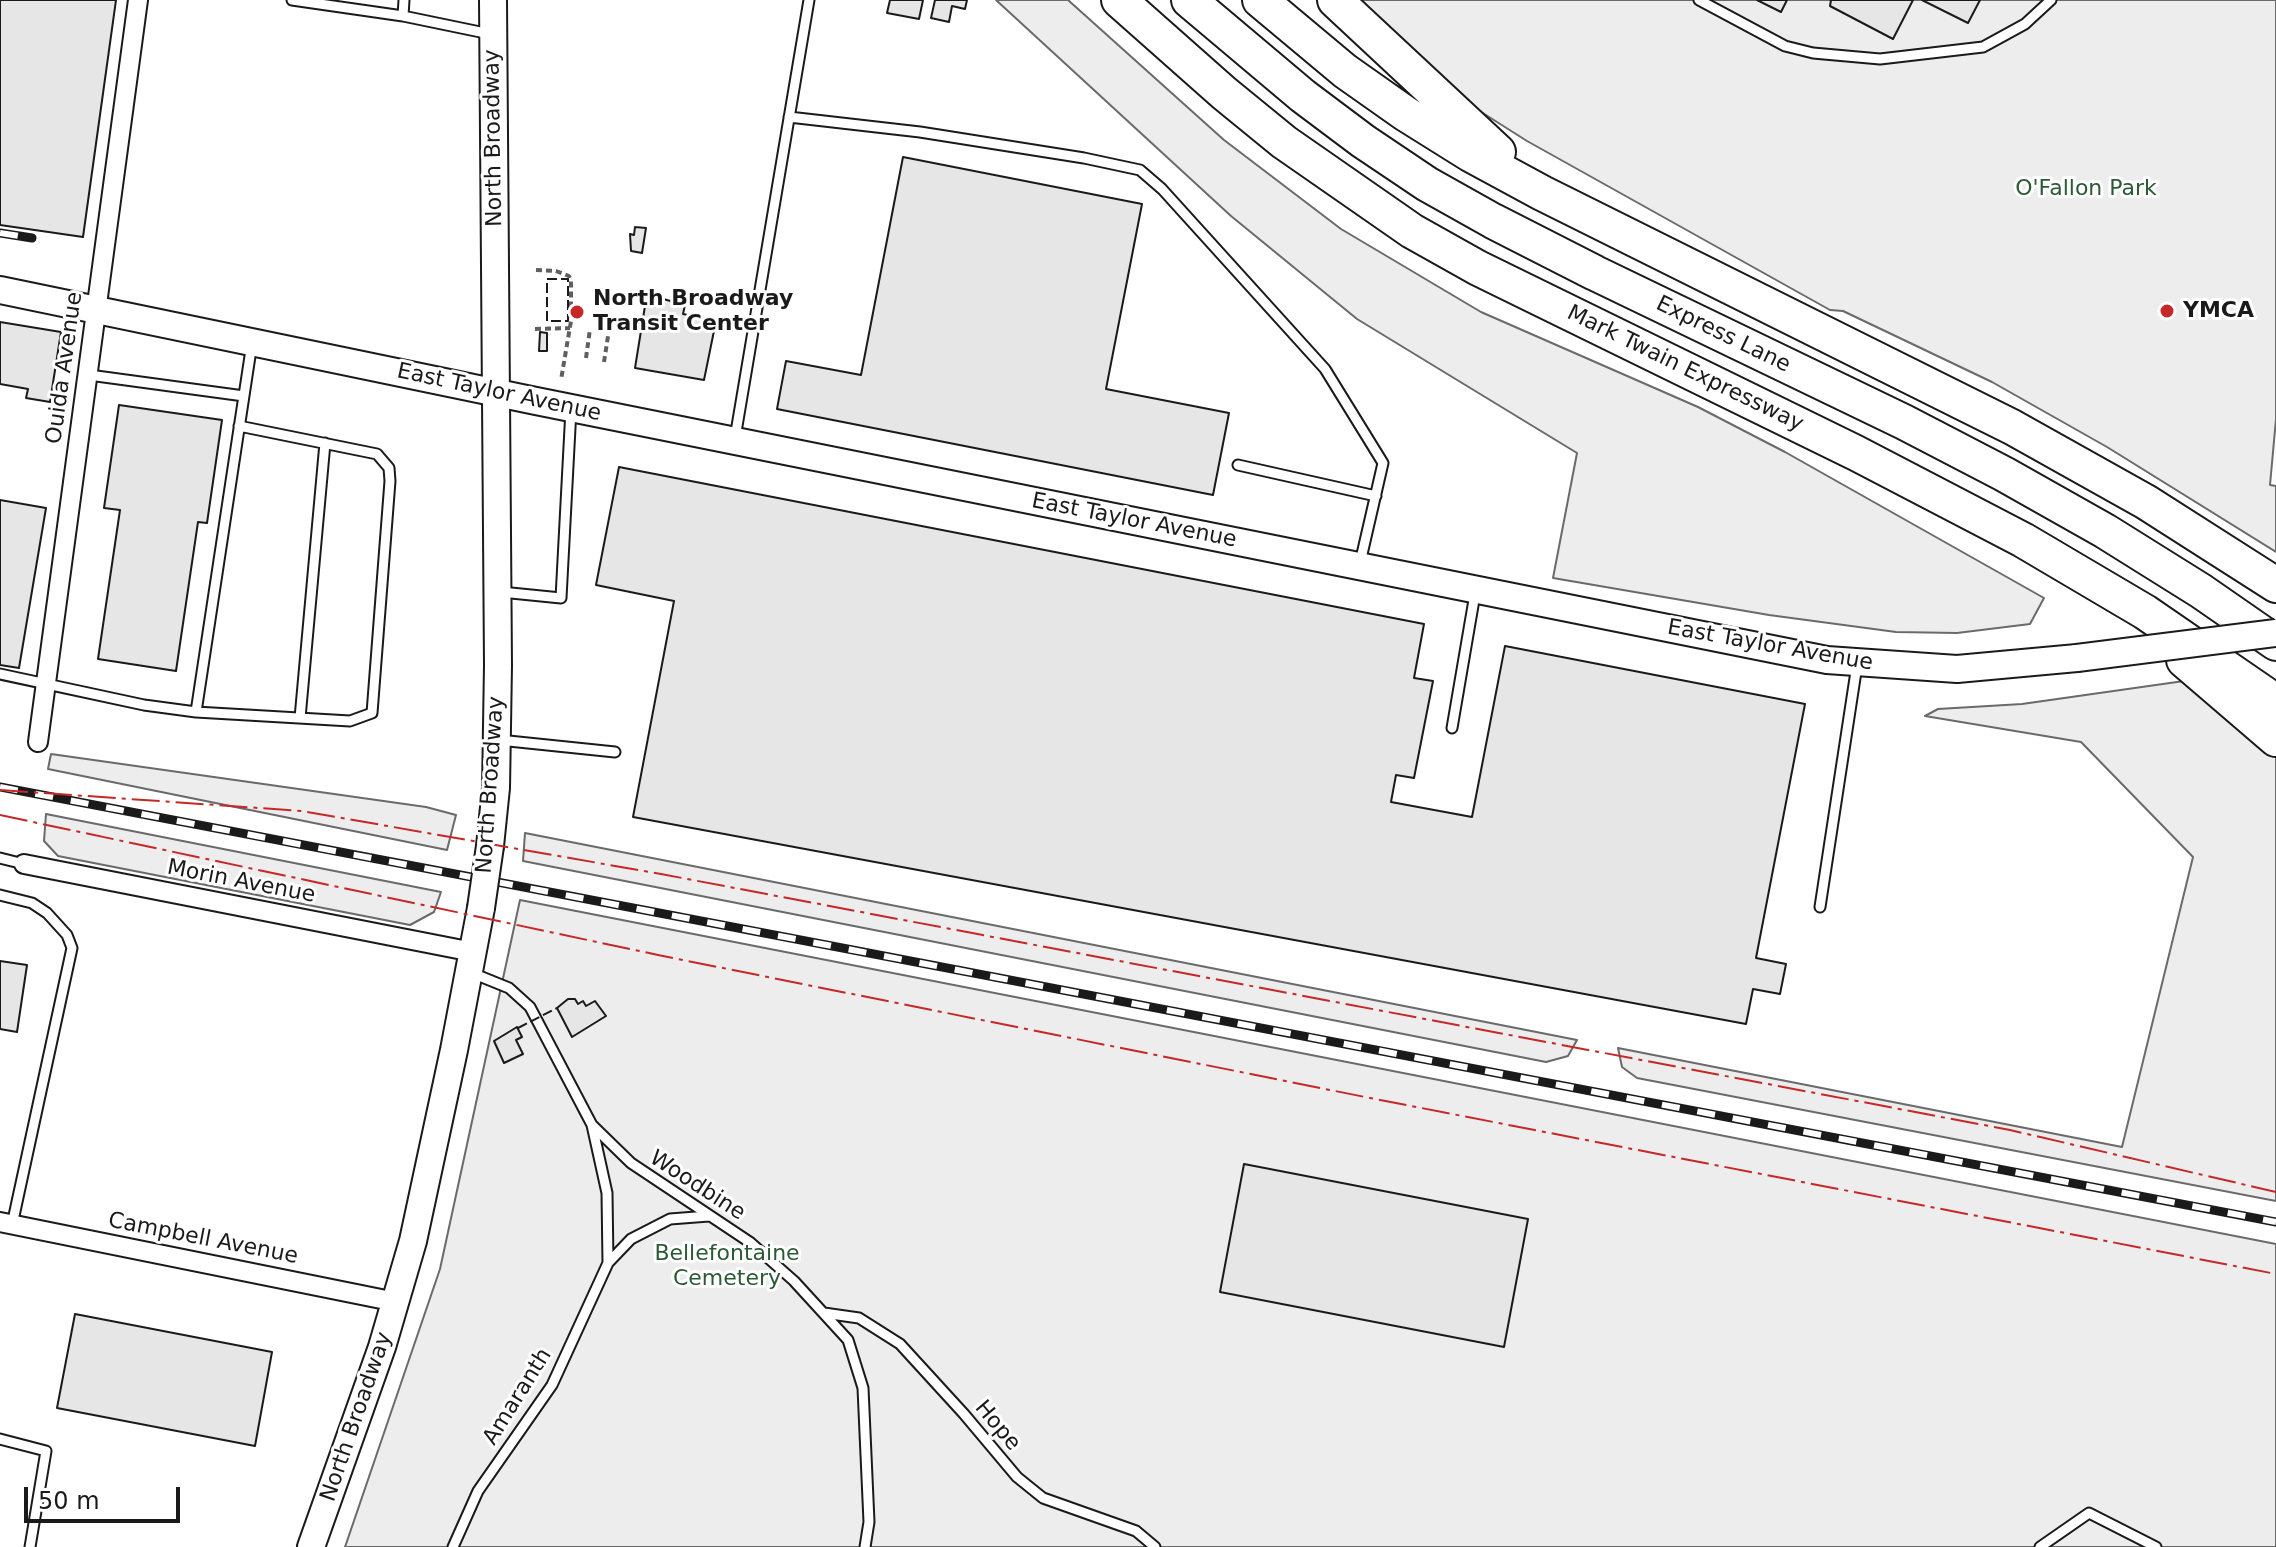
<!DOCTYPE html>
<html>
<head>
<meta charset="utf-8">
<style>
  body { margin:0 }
  #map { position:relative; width:2276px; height:1547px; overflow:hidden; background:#fff; font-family:"DejaVu Sans",sans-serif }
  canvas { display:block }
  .scale { position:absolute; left:24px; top:1487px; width:156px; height:36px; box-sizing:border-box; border:4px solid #1a1a1a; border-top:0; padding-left:10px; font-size:24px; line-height:28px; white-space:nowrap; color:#1a1a1a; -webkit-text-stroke:6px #fff; paint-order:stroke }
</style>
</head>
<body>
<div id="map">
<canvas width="2276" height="1547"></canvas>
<div class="scale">50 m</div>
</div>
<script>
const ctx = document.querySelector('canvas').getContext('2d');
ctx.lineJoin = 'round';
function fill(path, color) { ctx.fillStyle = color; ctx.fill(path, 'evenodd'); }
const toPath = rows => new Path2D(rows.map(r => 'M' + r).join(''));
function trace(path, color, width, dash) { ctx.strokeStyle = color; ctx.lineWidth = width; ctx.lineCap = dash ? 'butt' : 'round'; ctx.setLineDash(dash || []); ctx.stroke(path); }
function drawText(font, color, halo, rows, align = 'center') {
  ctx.font = font + ' "DejaVu Sans",sans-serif'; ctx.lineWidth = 6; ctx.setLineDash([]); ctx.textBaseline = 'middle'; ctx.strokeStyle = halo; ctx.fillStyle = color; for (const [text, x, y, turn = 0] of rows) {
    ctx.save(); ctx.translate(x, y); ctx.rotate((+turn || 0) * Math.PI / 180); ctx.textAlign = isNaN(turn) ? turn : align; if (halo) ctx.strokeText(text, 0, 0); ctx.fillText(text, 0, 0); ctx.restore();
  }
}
const built = toPath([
  [996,0,1068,0,1224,140,1341,229,1481,312,1698,407,1785,452,2044,598,2030,624,1957,633,1896,632,1769,615,1553,578,1577,453,1357,319,1231,216,996,0],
  [1350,0,2276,0,2276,419,2270,485,2276,486,2276,552,2107,447,1992,382,1843,311,1830,310,1527,141,1467,103,1350,0],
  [2184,681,2276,752,2276,1201,1637,1078,1622,1067,1618,1048,2122,1147,2193,857,2081,742,1925,716,1938,709,2022,704,2184,681],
  [51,754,426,807,456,815,447,850,48,769,51,754],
  [46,814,441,892,434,912,410,925,58,856,44,841,46,814],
  [525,833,1577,1040,1568,1056,1546,1062,523,861,525,833],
  [520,900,2276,1244,2276,1547,345,1547,440,1269,520,900]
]);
fill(built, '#ededed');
trace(built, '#6a6a6a', 2);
const building = toPath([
  [0,0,116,0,83,237,0,225,0,0],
  [890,0,923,0,919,19,887,13,890,0],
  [935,0,967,0,965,9,952,6,949,22,931,18,935,0],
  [1757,0,1787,0,1781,12,1757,0],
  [1831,0,1913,0,1893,39,1830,6,1831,0],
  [1922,0,1980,0,1968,23,1922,0],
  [903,157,1142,204,1106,389,1229,413,1213,495,777,409,786,361,861,375,903,157],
  [635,227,646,228,642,253,631,251,630,234,634,235,635,227],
  [656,297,685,305,683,314,716,321,704,380,635,368,645,306,655,307,656,297],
  [0,322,61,332,50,402,26,398,28,389,0,384,0,322],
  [540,332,547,333,547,351,539,351,540,332],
  [119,405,222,420,207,523,198,522,176,671,98,659,120,510,104,508,119,405],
  [619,467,1424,624,1414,678,1433,681,1414,778,1396,775,1391,802,1472,817,1505,646,1805,704,1756,958,1786,964,1780,994,1753,989,1746,1024,633,817,674,601,596,585,619,467],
  [0,500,46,508,19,668,0,665,0,500],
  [0,961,27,965,17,1032,0,1029,0,961],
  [568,999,575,999,578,1004,583,1001,586,1006,595,1001,606,1016,572,1037,557,1008,568,999],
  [517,1027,522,1037,516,1040,523,1054,504,1063,494,1041,517,1027],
  [1244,1164,1528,1219,1504,1347,1220,1292,1244,1164],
  [75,1314,272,1352,255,1446,57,1408,75,1314]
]);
fill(building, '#e6e6e6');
trace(building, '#1a1a1a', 2);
const lane = toPath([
  [292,0,403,16,490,34],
  [1699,0,1785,46,1813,53,1880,59,1983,47,2025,24,2051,0],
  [403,16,404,0],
  [789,117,920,132,1084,158,1140,170,1162,189,1325,369,1383,463,1360,563],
  [89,375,244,396],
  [735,438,809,0],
  [1238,465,1376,496],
  [501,592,561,598,571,409],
  [0,674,144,705,196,712,350,721,372,713,390,481,389,468,377,454,239,426],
  [196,712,252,343],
  [300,718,325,443],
  [1452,728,1475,594],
  [499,740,615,752],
  [0,858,24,864],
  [0,895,32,903,47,913,67,935,72,948,12,1225],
  [1820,907,1857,665],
  [472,973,509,988,530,1007,592,1125,631,1163,751,1243,794,1281,848,1340,863,1388,869,1522,865,1547],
  [608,1263,631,1239,670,1219,709,1216],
  [824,1313,859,1318,900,1344,964,1414,1017,1477,1043,1498,1136,1531,1155,1547],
  [0,1439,46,1451,30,1547],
  [453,1547,478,1491,552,1385,608,1263,607,1193,592,1125],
  [2040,1547,2089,1513,2156,1547]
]);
const street = toPath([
  [38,742,138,0],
  [24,864,473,952],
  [0,1222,396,1302]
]);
const secondary = toPath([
  [0,290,536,401,1827,660,1957,669,2077,658],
  [490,846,496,788,498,665,493,0],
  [311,1547,382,1347,413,1241,454,1050,481,908]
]);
const highway = toPath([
  [1119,0,1224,93,1284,142,1412,231,1478,268,1856,453,2023,540,2145,612,2276,702],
  [1189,0,1303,96,1363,141,1427,184,1493,221,1595,273,1904,422,2004,474,2105,531,2201,591,2276,643],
  [1260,0,1345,71,1406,114,1470,154,1542,193,2012,427,2146,502,2276,585],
  [1335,0,1498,152],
  [2184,660,2276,739]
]);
trace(lane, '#1a1a1a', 13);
trace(street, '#1a1a1a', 22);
trace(secondary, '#1a1a1a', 30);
trace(highway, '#1a1a1a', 38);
trace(toPath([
  [536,270,556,271,569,276,571,280,571,321,561,380],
  [535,329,570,328],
  [586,358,590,329],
  [604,362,609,330]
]), '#5f5f5f', 4, [6, 4]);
trace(lane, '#fff', 9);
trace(street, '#fff', 18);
trace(secondary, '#fff', 26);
trace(highway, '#fff', 34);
const rail = toPath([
  [0,233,32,238],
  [0,787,2276,1222]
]);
trace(rail, '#1a1a1a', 9);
trace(rail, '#fff', 6, [18]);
const secondaryBridge = toPath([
  [2077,658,2276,633],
  [481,908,490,846]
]);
trace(secondaryBridge, '#1a1a1a', 30, []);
trace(secondaryBridge, '#fff', 26);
trace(toPath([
  [547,279,568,279,568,321,547,321,547,279],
  [518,1028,557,1008]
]), '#1a1a1a', 2, [10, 4]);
trace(toPath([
  [0,790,302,811,661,874,2010,1130,2276,1192],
  [0,815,658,955,1375,1099,2276,1274]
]), '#c62828', 2, [28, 6, 4, 6]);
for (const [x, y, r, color] of [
  [2167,311,8,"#c62828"],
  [577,312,8,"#c62828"]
]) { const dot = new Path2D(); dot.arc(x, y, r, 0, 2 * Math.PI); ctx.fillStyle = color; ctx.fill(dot); trace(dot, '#fff', 3); }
drawText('22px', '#1a1a1a', '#fff', [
  ["North Broadway",494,138,-91],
  ["Express Lane",1723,335,26],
  ["Ouida Avenue",65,368,-82],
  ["Mark Twain Expressway",1685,369,26],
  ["East Taylor Avenue",499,393,12],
  ["East Taylor Avenue",1134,521,11],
  ["East Taylor Avenue",1770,646,10],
  ["North Broadway",491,785,-86],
  ["Morin Avenue",241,882,11],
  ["Woodbine",697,1186,33],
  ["Campbell Avenue",203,1239,11],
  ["Amaranth",518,1397,-58],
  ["North Broadway",357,1417,-71],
  ["Hope",997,1426,50]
]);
drawText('22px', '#2b5a34', '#fff', [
  ["O'Fallon Park",2086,189],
  ["Bellefontaine",727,1254],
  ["Cemetery",727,1279]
]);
drawText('bold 22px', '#1a1a1a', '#fff', [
  ["North Broadway",593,299],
  ["Transit Center",593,324],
  ["YMCA",2183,311]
], 'left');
</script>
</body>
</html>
